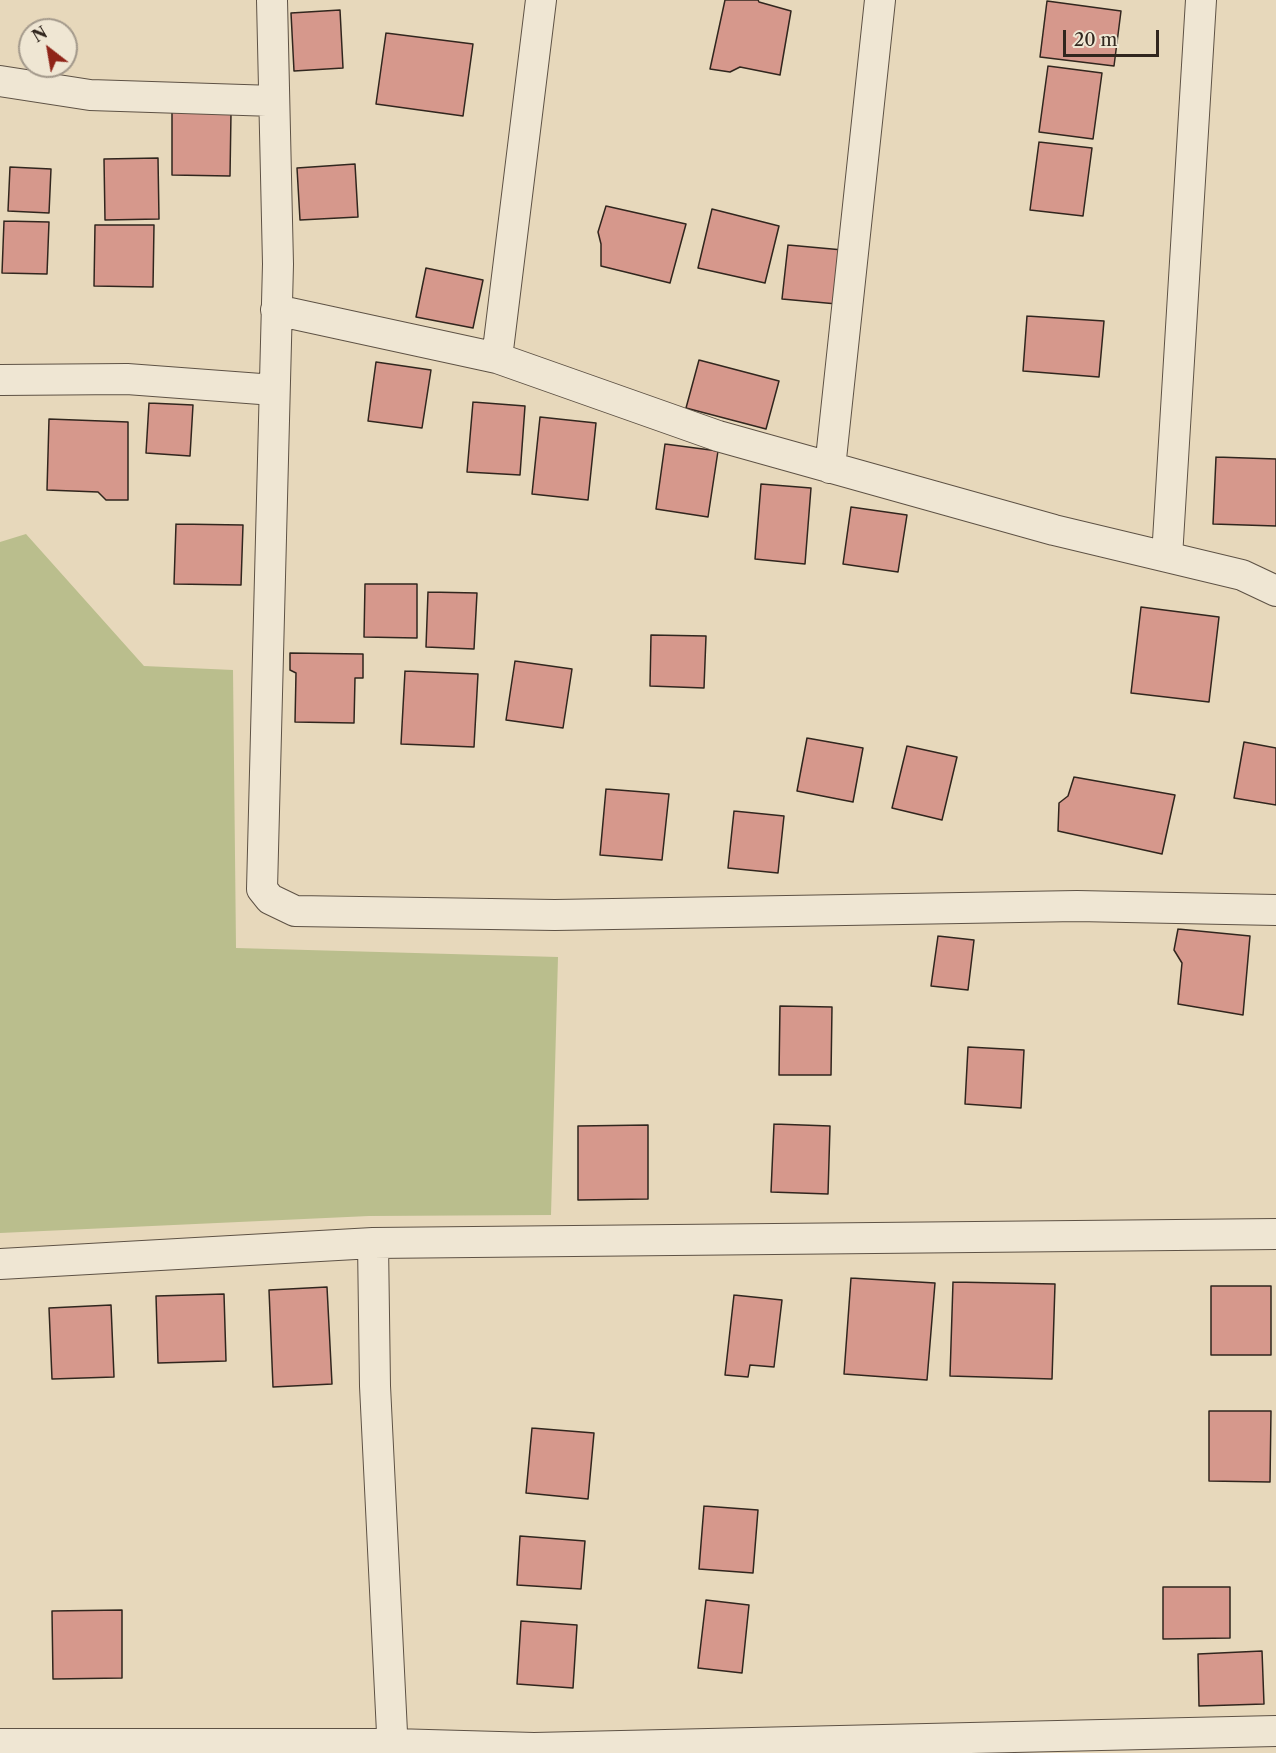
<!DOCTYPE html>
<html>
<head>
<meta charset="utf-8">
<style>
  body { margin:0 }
  #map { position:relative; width:1276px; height:1753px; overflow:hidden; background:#e7d8bb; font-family:"Libre Caslon Text",serif }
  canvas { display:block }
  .north { position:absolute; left:18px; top:18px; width:60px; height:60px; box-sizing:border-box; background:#efe6d3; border:2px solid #a3998b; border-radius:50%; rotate:329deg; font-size:16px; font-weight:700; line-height:24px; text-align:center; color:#31261e }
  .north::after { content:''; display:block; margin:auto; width:21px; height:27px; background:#8f2418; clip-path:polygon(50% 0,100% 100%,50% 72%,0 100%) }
  .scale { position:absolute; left:1063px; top:30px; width:96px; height:27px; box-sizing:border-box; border:3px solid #31261e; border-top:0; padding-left:8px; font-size:18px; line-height:21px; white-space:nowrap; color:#31261e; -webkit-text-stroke:4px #efe6d3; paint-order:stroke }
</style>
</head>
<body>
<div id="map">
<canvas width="1276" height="1753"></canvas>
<div class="north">N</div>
<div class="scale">20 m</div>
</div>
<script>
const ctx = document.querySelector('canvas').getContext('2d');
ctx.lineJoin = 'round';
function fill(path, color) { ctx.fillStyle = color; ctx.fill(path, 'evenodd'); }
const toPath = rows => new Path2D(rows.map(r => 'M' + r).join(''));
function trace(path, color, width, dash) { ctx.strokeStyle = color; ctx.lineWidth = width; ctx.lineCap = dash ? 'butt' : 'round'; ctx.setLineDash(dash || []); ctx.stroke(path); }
fill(toPath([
  [26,534,144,666,233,670,236,948,558,957,551,1215,369,1216,0,1233,0,542]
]), '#babe8d');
const building = toPath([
  [725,0,758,0,759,2,791,11,780,75,740,67,730,72,710,69,725,0],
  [1047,1,1121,11,1114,66,1040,57,1047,1],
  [340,10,343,68,294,71,291,13,340,10],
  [386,33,473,44,463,116,376,104,386,33],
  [1048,66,1102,73,1093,139,1039,132,1048,66],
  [172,112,231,113,230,176,172,175,172,112],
  [1039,142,1092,148,1083,216,1030,210,1039,142],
  [158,158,159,219,105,220,104,159,158,158],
  [355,164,358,217,300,220,297,168,355,164],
  [10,167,51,169,49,213,8,211,10,167],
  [606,206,686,224,670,283,601,266,601,244,598,232,606,206],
  [712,209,779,226,765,283,698,268,712,209],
  [4,221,49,222,47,274,2,273,4,221],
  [95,225,154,225,153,287,94,286,95,225],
  [788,245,843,250,837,304,782,299,788,245],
  [426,268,483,280,473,328,416,317,426,268],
  [1027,316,1104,321,1099,377,1023,371,1027,316],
  [699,360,779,381,766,429,686,408,699,360],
  [376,362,431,370,422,428,368,421,376,362],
  [473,402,525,406,520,475,467,472,473,402],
  [149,403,193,405,190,456,146,453,149,403],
  [540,417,596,423,588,500,532,494,540,417],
  [49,419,128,422,128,500,106,500,98,492,47,490,49,419],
  [665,444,718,451,708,517,656,509,665,444],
  [1216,457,1276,459,1276,526,1213,524,1216,457],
  [761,484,811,488,805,564,755,559,761,484],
  [851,507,907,515,898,572,843,564,851,507],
  [176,524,243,525,241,585,174,584,176,524],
  [365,584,417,584,417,638,364,637,365,584],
  [428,592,477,593,474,649,426,647,428,592],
  [1141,607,1219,617,1209,702,1131,693,1141,607],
  [651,635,706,636,704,688,650,686,651,635],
  [290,653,363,654,363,678,355,678,354,723,295,722,296,673,290,670,290,653],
  [515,661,572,669,563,728,506,720,515,661],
  [405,671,478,674,474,747,401,744,405,671],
  [807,738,863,748,853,802,797,791,807,738],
  [1244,742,1276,748,1276,805,1234,798,1244,742],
  [907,746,957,757,942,820,892,808,907,746],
  [1074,777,1175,795,1162,854,1058,831,1059,803,1068,796,1074,777],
  [606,789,669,794,662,860,600,855,606,789],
  [734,811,784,816,778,873,728,868,734,811],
  [1178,929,1250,936,1243,1015,1178,1004,1182,963,1174,950,1178,929],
  [938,936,974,940,968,990,931,986,938,936],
  [780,1006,832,1007,831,1075,779,1075,780,1006],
  [968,1047,1024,1050,1021,1108,965,1104,968,1047],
  [774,1124,830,1126,828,1194,771,1192,774,1124],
  [648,1125,648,1199,578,1200,578,1126,648,1125],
  [851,1278,935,1283,927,1380,844,1374,851,1278],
  [953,1282,1055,1284,1052,1379,950,1376,953,1282],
  [1211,1286,1271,1286,1271,1355,1211,1355,1211,1286],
  [327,1287,332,1384,273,1387,269,1290,327,1287],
  [224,1294,226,1361,158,1363,156,1296,224,1294],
  [734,1295,782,1300,774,1367,750,1365,748,1377,725,1375,734,1295],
  [111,1305,114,1377,52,1379,49,1308,111,1305],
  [1209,1411,1271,1411,1270,1482,1209,1481,1209,1411],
  [532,1428,594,1433,588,1499,526,1493,532,1428],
  [704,1506,758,1510,753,1573,699,1569,704,1506],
  [520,1536,585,1541,581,1589,517,1585,520,1536],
  [1163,1587,1230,1587,1230,1638,1163,1639,1163,1587],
  [706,1600,749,1605,742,1673,698,1668,706,1600],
  [122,1610,122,1678,53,1679,52,1611,122,1610],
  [521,1621,577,1625,573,1688,517,1684,521,1621],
  [1262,1651,1264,1704,1199,1706,1198,1654,1262,1651]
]);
fill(building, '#d6988c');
trace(building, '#31261e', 1.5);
const street = toPath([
  [272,0,278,264,262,889,270,899,295,911,555,915,1077,906,1276,910],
  [0,81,90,95,274,101],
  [276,310,497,358,718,436,1054,530,1242,575,1276,591],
  [497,358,541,0],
  [0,380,127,379,274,390],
  [830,468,880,0],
  [1167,557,1201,0],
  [373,1243,375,1386,393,1753],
  [0,1264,373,1243,1276,1234],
  [0,1744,393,1744,534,1748,1276,1731]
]);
trace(street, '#5e5245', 32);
trace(street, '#efe6d3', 30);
</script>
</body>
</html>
